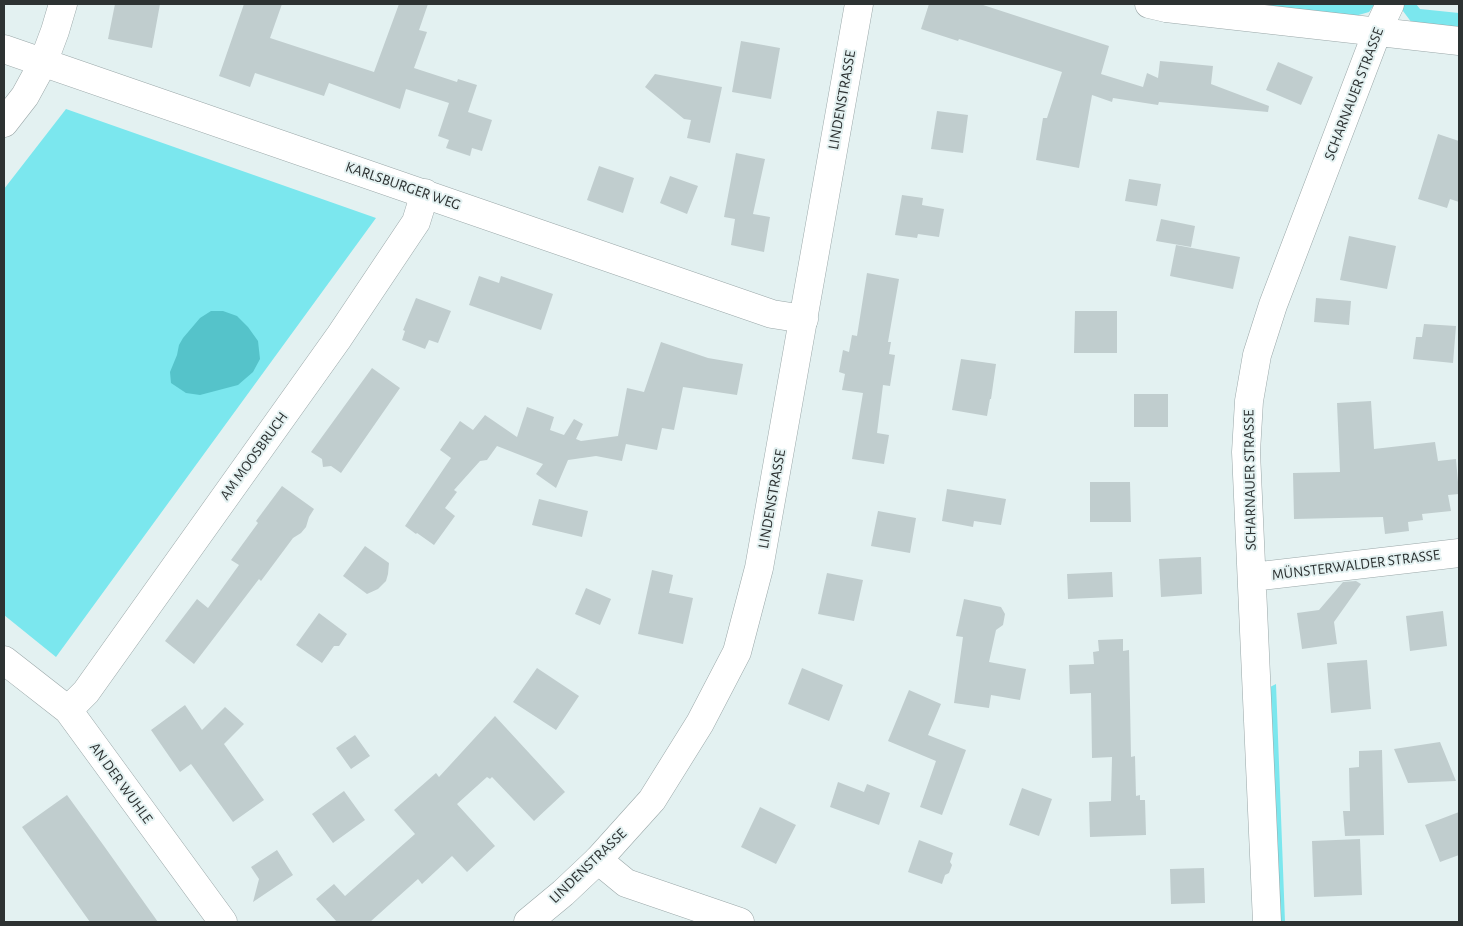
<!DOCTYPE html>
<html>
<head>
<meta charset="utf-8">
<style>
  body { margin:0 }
  #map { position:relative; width:1463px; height:926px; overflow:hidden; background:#e3f1f1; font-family:"Alegreya Sans",sans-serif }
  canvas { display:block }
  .frame { position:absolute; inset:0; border:5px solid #2d3232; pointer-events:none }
</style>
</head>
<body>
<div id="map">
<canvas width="1463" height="926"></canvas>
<div class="frame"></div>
</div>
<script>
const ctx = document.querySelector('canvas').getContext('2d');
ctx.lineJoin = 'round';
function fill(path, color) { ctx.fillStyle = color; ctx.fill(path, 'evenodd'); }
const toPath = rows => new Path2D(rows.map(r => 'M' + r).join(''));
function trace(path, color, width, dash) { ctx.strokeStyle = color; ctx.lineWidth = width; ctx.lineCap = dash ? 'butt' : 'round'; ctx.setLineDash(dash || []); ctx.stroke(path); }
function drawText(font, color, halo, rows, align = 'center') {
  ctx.font = font + ' "Alegreya Sans",sans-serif'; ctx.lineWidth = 4; ctx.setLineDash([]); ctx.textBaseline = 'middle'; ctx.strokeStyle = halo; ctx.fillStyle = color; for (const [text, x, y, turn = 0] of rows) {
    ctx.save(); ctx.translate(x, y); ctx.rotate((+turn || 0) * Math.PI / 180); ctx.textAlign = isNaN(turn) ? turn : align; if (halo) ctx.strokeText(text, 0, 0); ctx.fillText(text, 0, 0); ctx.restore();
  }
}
fill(toPath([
  [1256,4,1375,4,1369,12,1355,16,1256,9],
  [1402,4,1416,4,1420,9,1459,13,1459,34,1412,23,1403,11],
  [66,109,376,218,56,657,4,615,4,189],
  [1276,684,1285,922,1276,922,1266,689]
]), '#7be7ee');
fill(toPath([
  [211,311,223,311,237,316,248,327,258,341,260,359,253,372,238,385,200,395,186,393,171,383,170,372,177,355,179,345,183,338,200,318]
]), '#55c3ca');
fill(toPath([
  [115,4,160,4,152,48,108,39],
  [244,4,282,4,270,38,374,72,399,4,428,4,419,30,427,32,414,68,457,82,458,79,477,85,468,112,492,120,482,151,472,148,470,156,446,148,449,140,438,136,449,103,406,89,400,109,329,83,324,96,255,73,250,87,219,76],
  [929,4,980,4,1109,46,1101,74,1143,87,1147,73,1158,78,1160,61,1213,66,1211,84,1269,106,1268,112,1159,102,1158,105,1113,98,1112,102,1092,95,1079,168,1036,160,1043,118,1047,118,1062,72,959,39,958,41,921,29],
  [741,41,780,48,771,99,732,92],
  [1278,62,1313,77,1301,105,1266,90],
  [655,74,722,87,710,143,687,138,691,120,684,119,645,87],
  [937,111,968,115,963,153,931,149],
  [1438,134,1459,141,1459,202,1450,199,1447,208,1418,199],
  [736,153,765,159,753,214,770,217,764,252,731,245,735,219,724,217],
  [599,166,634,178,623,213,587,200],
  [670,176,698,186,687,214,660,203],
  [1129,179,1161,184,1157,206,1125,201],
  [902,195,923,198,922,205,944,209,939,237,918,234,917,238,895,235],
  [1161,219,1195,226,1191,247,1156,241],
  [1349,236,1396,246,1387,289,1340,280],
  [1176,245,1240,257,1233,289,1170,276],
  [867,273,899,279,888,342,891,342,889,354,895,355,890,386,883,385,877,433,889,435,884,464,852,459,863,393,842,390,845,374,839,372,843,350,849,352,852,335,857,336],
  [479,276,499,283,501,276,553,294,541,330,469,305],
  [416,298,451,311,438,343,429,340,425,349,402,340,405,331,403,330],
  [1316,298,1351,301,1349,325,1314,322],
  [1075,311,1117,311,1117,353,1074,353],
  [1424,324,1456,326,1453,363,1413,359,1416,337,1422,337],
  [661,342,708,358,743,364,737,395,683,387,674,430,662,428,657,450,626,444,622,461,596,456,568,460,556,488,536,474,543,464,497,446,487,460,480,461,454,490,457,492,445,508,455,516,434,545,417,533,416,534,405,526,451,458,440,450,460,421,473,430,485,415,517,437,527,407,554,417,550,430,564,435,574,419,583,424,576,439,581,441,618,436,627,388,644,392],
  [961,359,996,364,991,399,990,399,987,416,952,410],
  [372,368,400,388,341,473,331,466,323,467,322,459,311,452],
  [1134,394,1168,394,1168,427,1134,427],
  [1371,401,1374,449,1435,442,1438,461,1456,459,1459,494,1448,495,1451,511,1422,514,1423,520,1408,522,1409,531,1385,534,1383,517,1294,519,1293,473,1340,472,1337,403],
  [1090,482,1130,482,1131,522,1090,522],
  [282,486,314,509,309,517,306,527,301,533,293,538,261,581,259,579,194,664,165,641,197,599,208,608,239,565,231,560,258,523,256,521],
  [947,489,1006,499,1001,525,974,521,973,527,942,521],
  [539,499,588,511,582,537,532,525],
  [878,511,916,518,910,553,871,546],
  [365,546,389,563,388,574,386,581,378,589,367,594,343,576],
  [1201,557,1202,594,1161,597,1159,559],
  [652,570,673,575,669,593,693,598,683,644,638,634],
  [1112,572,1113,597,1068,599,1067,574],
  [827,573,863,580,854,621,818,614],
  [1356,581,1361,584,1334,622,1337,644,1302,649,1297,613,1319,610,1343,582],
  [586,588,611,599,600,625,575,614],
  [964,599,1001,607,1005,614,1003,625,996,630,989,662,1026,669,1020,700,991,695,989,708,954,703,963,637,956,636],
  [1443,611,1447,646,1410,651,1406,616],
  [319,613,347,634,339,646,334,646,322,663,296,645],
  [1123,639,1123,651,1129,650,1131,757,1135,756,1136,796,1140,795,1140,800,1145,800,1146,835,1090,837,1089,802,1111,801,1112,757,1092,758,1091,693,1070,694,1069,665,1094,664,1093,652,1099,651,1098,640],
  [1367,660,1371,709,1331,713,1327,663],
  [537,668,579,696,556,730,513,702],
  [802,668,843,685,829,721,788,704],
  [909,690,941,704,928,735,966,750,942,815,920,807,936,761,888,741],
  [185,705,202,730,225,707,244,724,224,744,264,800,233,822,191,764,180,772,151,730],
  [495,716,565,792,534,821,492,777,490,779,487,777,457,804,495,846,467,872,452,856,422,884,418,879,370,922,337,922,316,899,334,884,345,896,415,834,394,810,436,773,439,777],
  [355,735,370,756,351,769,336,748],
  [1440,742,1456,781,1408,783,1394,749],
  [1382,750,1384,835,1345,836,1343,811,1350,811,1349,768,1359,767,1359,751],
  [838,782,864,792,867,784,890,793,879,825,830,807],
  [1022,788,1052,799,1039,836,1009,825],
  [344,791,365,820,333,843,312,814],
  [67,795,104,846,158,922,90,922,22,827],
  [760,807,796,825,776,864,741,847],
  [1459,812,1459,855,1440,862,1425,825],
  [1360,839,1362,895,1314,897,1312,841],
  [919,840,953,853,950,862,952,865,949,873,945,875,942,884,908,872],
  [277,850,293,875,253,902,259,879,251,867],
  [1204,868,1205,903,1171,904,1170,869]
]), '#c0cdce');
const street = toPath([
  [1149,4,1166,8,1459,41],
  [4,49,772,314,804,319],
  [4,123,25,96,43,63,55,31,63,4],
  [1252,577,1459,553],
  [4,660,68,710,223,922],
  [68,710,86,692,339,337,416,222,425,193],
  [598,860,626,883,740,922],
  [1267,922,1246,452,1249,401,1257,355,1273,305,1377,32,1390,4]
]);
const secondary = toPath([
  [528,922,563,893,598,860,652,800,700,723,737,652,759,568,859,4]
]);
trace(street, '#9aa7a8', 29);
trace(secondary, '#9aa7a8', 29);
trace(street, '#fff', 28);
trace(secondary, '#fff', 28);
drawText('15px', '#2d3232', '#e3f1f1', [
  ["SCHARNAUER STRASSE",1354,94,-69],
  ["LINDENSTRASSE",842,100,-80],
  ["KARLSBURGER WEG",403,186,19],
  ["AM MOOSBRUCH",254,456,-54],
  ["SCHARNAUER STRASSE",1250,480,-91],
  ["LINDENSTRASSE",772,499,-80],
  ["MÜNSTERWALDER STRASSE",1356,565,-7],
  ["AN DER WUHLE",121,783,54],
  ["LINDENSTRASSE",588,866,-44]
]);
</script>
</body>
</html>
